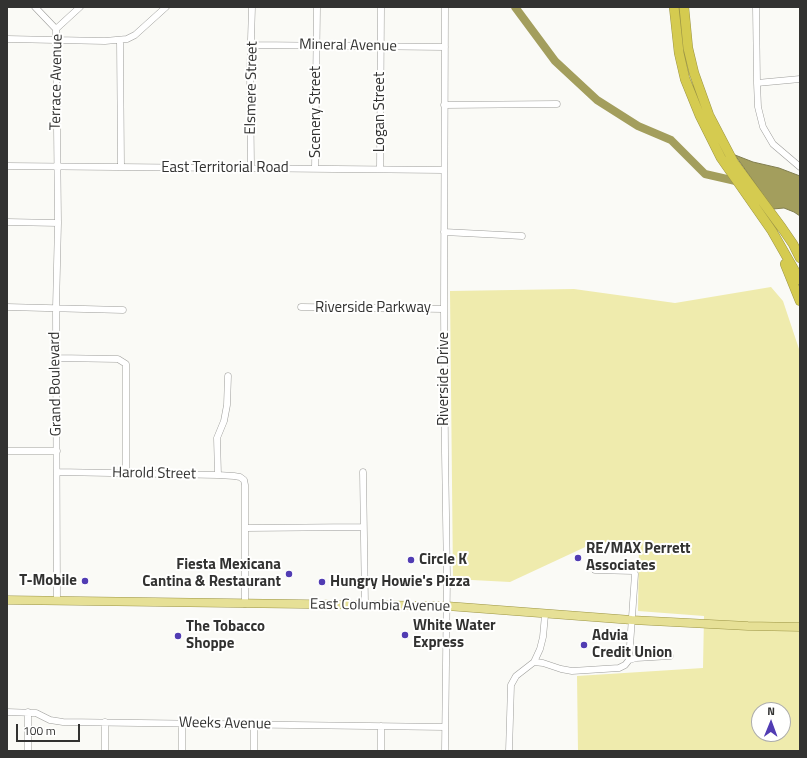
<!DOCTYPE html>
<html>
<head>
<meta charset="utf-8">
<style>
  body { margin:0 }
  #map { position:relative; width:807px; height:758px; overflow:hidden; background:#fafaf6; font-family:"Titillium Web",sans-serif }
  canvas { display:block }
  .frame { position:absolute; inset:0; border:8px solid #323231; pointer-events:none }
  .north { position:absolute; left:751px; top:702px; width:40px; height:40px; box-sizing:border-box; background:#fffffe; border:1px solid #adadac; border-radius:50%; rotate:1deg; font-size:11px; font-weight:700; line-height:16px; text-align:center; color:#323231 }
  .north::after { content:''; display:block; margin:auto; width:14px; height:18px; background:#513cb3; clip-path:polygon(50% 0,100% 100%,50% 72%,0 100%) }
  .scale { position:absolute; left:16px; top:724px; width:64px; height:18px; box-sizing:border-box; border:2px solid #323231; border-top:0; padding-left:5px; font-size:12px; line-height:14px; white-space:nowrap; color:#323231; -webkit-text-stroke:3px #fffffe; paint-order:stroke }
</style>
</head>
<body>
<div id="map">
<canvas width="807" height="758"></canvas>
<div class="frame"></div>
<div class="north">N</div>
<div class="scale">100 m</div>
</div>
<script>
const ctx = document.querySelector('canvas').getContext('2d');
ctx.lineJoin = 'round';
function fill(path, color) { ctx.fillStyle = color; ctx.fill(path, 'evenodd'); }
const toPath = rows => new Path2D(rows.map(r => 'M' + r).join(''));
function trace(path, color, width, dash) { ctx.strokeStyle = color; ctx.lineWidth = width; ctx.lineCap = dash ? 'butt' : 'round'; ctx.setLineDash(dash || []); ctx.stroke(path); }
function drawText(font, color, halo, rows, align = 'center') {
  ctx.font = font + ' "Titillium Web",sans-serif'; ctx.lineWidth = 4; ctx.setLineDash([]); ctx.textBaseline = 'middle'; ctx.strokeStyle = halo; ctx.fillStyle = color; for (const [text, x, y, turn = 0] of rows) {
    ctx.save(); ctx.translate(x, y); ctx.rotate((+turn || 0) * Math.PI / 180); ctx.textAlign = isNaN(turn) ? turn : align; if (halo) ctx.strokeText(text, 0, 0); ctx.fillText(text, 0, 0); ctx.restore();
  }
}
fill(toPath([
  [771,287,783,301,800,352,800,751,578,751,577,676,703,668,704,616,638,611,639,544,596,542,510,582,453,579,450,291,574,289,675,303],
  [759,710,783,710,783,734,759,734]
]), '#efebad');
const water = toPath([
  [735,155,753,162,779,168,800,176,800,216,794,212,784,208,773,209,735,155]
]);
fill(water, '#a39e5d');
trace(water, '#817e50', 1);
trace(toPath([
  [515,7,555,61,597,100,638,126,671,140,705,174,740,182]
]), '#a39e5d', 8);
const minor = toPath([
  [35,7,56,29],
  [445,7,444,309,445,452,447,577,445,751],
  [756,7,757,83,758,107,763,127,773,144,800,167],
  [7,39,105,41,127,39,135,35,166,7],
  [120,40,121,167],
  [252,45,445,47],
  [757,83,800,79],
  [444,105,557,104],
  [7,166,444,170],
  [251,168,250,72,252,7],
  [315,169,317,7],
  [380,169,381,7],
  [7,222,58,223],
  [444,232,522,236],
  [7,307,123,310],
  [301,307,444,309],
  [56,358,118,359,126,364,126,474],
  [7,451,57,451],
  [57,472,218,475,234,476,240,477,244,480,245,485,245,604],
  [363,472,365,605],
  [218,475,217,438,224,421,227,405,228,376],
  [245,528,363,527],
  [595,570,633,571,635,574,629,660],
  [57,601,56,308,58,223,56,29,80,7],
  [534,662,543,663,561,669,572,671,619,668,625,665,629,660,636,658,670,656],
  [7,712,36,713,50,720,63,722,445,727],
  [28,712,28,751],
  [182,724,182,751],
  [105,751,105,722],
  [254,751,254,725],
  [381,751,381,726],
  [509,751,511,685,516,676,534,662,540,649,543,637,545,615]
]);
const major = toPath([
  [7,600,447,606,632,620,748,626,800,627]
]);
const highway = toPath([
  [674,7,679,53,685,79,700,116,721,158,772,231,800,280],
  [684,7,688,48,694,73,709,115,734,163,782,228,793,244,800,258],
  [785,264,800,301]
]);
trace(minor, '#9d9d9a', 7);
trace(major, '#9c9545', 9);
trace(highway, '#9c9545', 10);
trace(minor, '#fff', 6);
trace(major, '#e6e096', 8);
trace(highway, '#d5cb50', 9);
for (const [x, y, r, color] of [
  [578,558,4,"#513cb3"],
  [411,560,4,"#513cb3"],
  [289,574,4,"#513cb3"],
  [85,581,4,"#513cb3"],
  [322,582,4,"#513cb3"],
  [405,635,4,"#513cb3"],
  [178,636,4,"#513cb3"],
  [584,645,4,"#513cb3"]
]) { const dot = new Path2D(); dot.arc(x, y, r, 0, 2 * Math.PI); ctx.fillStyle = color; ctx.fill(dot); trace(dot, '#fffffe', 1.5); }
drawText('15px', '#323231', '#fffffe', [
  ["Mineral Avenue",348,46,1],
  ["Terrace Avenue",57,82,-89],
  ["Elsmere Street",252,88,-89],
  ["Scenery Street",316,112,-90],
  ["Logan Street",380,112,-90],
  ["East Territorial Road",225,168],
  ["Riverside Parkway",373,308],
  ["Riverside Drive",444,379,-90],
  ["Grand Boulevard",56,384,-91],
  ["Harold Street",154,474,1],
  ["East Columbia Avenue",380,606,1],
  ["Weeks Avenue",225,724,1]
]);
drawText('bold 15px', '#323231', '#fffffe', [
  ["RE/MAX Perrett",586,549],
  ["Associates",586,566],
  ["Circle K",419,560],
  ["Fiesta Mexicana",281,565,"right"],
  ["Cantina & Restaurant",281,582,"right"],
  ["T-Mobile",77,581,"right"],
  ["Hungry Howie's Pizza",330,582],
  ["White Water",413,626],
  ["Express",413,643],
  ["The Tobacco",186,627],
  ["Shoppe",186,644],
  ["Advia",592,636],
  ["Credit Union",592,653]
], 'left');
</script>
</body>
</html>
